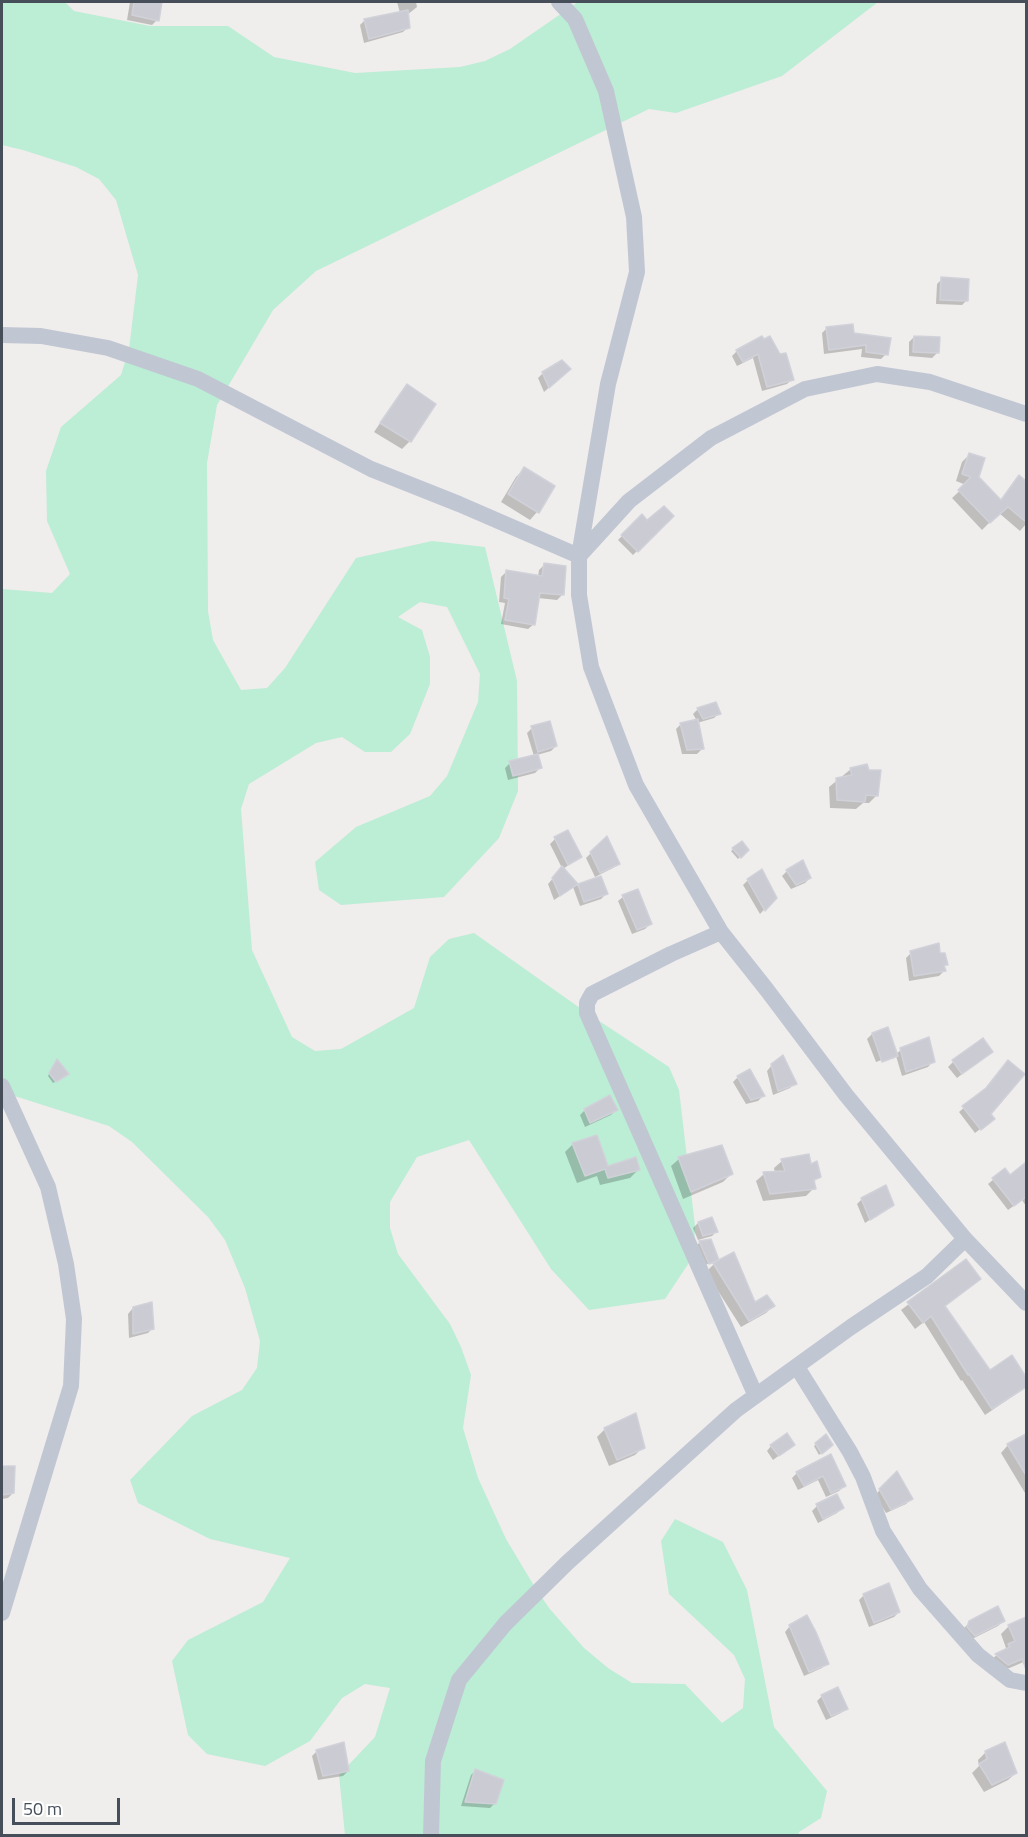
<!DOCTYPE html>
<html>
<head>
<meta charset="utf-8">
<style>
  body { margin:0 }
  #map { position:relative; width:1028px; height:1837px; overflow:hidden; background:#f0eded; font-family:"Titillium Web",sans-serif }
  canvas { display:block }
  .frame { position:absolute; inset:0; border:3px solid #464e5a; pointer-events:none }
  .scale { position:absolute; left:12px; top:1798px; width:108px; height:27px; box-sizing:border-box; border:3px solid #464e5a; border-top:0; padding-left:8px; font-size:18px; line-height:21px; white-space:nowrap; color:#464e5a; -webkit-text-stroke:4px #fff; paint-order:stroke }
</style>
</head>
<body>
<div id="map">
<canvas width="1028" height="1837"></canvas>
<div class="frame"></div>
<div class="scale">50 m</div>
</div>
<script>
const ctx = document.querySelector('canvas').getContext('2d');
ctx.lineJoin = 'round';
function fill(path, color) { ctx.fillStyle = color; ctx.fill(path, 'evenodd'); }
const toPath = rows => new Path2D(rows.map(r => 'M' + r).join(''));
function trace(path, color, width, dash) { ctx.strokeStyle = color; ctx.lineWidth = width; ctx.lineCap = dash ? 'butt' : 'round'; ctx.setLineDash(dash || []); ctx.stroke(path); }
fill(toPath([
  [2,2,65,2,74,11,150,26,228,26,274,57,355,73,460,67,485,61,510,49,578,2,878,2,782,76,676,113,649,109,316,271,273,310,217,405,207,463,208,611,213,640,241,690,267,688,285,668,356,558,432,541,485,547,517,681,518,791,499,838,444,897,341,905,319,890,315,862,356,827,430,796,447,776,478,702,480,674,447,607,420,602,398,617,422,630,430,657,430,684,410,734,391,752,365,752,342,737,316,743,249,784,241,809,252,950,292,1037,315,1051,341,1049,414,1008,430,957,449,939,474,933,587,1013,669,1067,679,1090,695,1226,694,1255,665,1299,589,1310,551,1269,469,1140,417,1157,390,1202,390,1228,398,1254,450,1324,461,1347,471,1375,463,1428,478,1478,506,1539,533,1584,549,1608,584,1648,608,1668,632,1683,685,1684,722,1723,743,1708,745,1679,734,1655,669,1594,661,1541,675,1519,723,1542,747,1590,774,1727,827,1791,821,1818,799,1832,798,1835,345,1835,339,1775,375,1737,390,1688,365,1684,342,1698,310,1741,265,1766,207,1754,188,1735,172,1661,188,1640,263,1602,290,1558,210,1539,138,1503,130,1480,192,1416,242,1390,257,1368,260,1341,245,1288,225,1240,208,1217,132,1142,109,1126,2,1092,2,589,52,593,70,574,47,521,46,471,61,427,121,375,129,349,138,275,116,200,99,179,76,167,23,150,2,145]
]), '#bcedd5');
fill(toPath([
  [130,2,161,2,157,20,152,25,127,20],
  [397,2,416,2,417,7,407,15,408,27,403,32,364,43,360,25,365,20,400,13],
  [942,279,967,300,962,305,936,304,937,284],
  [827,328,853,334,886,354,881,359,861,357,862,349,824,354,822,333],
  [914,337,937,353,932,358,909,356,909,342],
  [761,338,792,379,787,384,762,391,753,358,737,366,732,356,737,351],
  [543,373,564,374,544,392,538,378],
  [407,386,410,441,402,449,374,432,400,394],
  [970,454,977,477,1000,501,1019,477,1026,481,1026,524,1020,531,999,513,982,530,952,498,966,485,956,481,962,462],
  [524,469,537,512,530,520,501,502,516,477],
  [642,516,647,522,672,516,633,555,618,540],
  [544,565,562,595,557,600,538,598,534,624,528,629,501,624,505,603,499,602,501,577,506,572,538,577,539,570],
  [698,709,719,713,714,718,697,723,702,749,697,754,682,754,676,729,681,724,697,721,693,714],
  [532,728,556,746,551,751,537,755,540,768,535,773,508,780,505,768,510,763,534,756,527,733],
  [851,769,877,795,869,803,863,803,856,809,830,808,829,787],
  [568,832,580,857,563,869,578,886,601,878,606,894,601,899,580,906,573,887,554,900,548,884,562,868,550,844,555,839],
  [606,838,618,863,613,868,595,877,586,858],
  [741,843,747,850,738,859,731,851],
  [787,871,810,878,805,883,791,889,782,876],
  [748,880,775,898,760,914,743,885],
  [623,897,650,924,645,929,632,934,618,901],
  [911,953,939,955,946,965,943,968,944,971,939,976,909,981,906,958],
  [887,1029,896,1054,901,1050,933,1061,928,1067,902,1076,896,1056,893,1059,893,1056,876,1062,867,1039,872,1034],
  [986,1056,957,1078,948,1067,953,1062],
  [55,1063,65,1076,53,1083,48,1076],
  [772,1065,795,1083,790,1088,773,1095,767,1071],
  [738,1077,763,1096,758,1101,746,1104,733,1082],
  [983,1091,989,1114,988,1123,975,1133,959,1112],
  [585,1110,616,1110,611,1115,585,1127,580,1115],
  [573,1144,607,1168,638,1170,630,1178,600,1185,597,1176,577,1183,565,1152],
  [679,1159,731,1174,723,1182,683,1199,671,1166],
  [782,1161,810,1166,819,1176,813,1183,814,1188,806,1196,763,1201,756,1181,764,1174,775,1173,774,1168],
  [1023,1166,1026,1170,1026,1206,1022,1200,1008,1210,988,1184,1005,1170,1010,1177],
  [862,1199,892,1205,865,1223,857,1204],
  [711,1219,717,1231,712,1236,698,1240,693,1228,698,1223],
  [710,1240,718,1262,754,1304,773,1306,766,1313,741,1327,706,1272,714,1264,714,1261,703,1266,695,1247,700,1242],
  [966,1261,944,1307,989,1372,1011,1358,1026,1380,1026,1386,1022,1390,985,1415,962,1380,961,1381,924,1322,915,1329,901,1310],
  [133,1308,153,1328,148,1333,129,1338,128,1314],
  [605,1429,643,1447,635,1455,609,1466,597,1437],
  [825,1436,831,1445,819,1455,814,1446],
  [1026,1436,1026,1492,1025,1493,1001,1453,1008,1445],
  [793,1445,773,1460,767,1451,771,1446],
  [830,1456,844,1486,839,1491,826,1497,818,1480,798,1490,792,1478,797,1473],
  [2,1467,13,1468,13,1493,8,1498,2,1499],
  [897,1473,911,1499,906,1504,886,1513,875,1495],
  [836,1496,842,1508,837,1513,818,1523,812,1511,817,1506],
  [864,1595,899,1612,894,1617,869,1627,859,1600],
  [1025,1619,1026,1624,1026,1661,1000,1672,988,1662,1006,1648,1001,1634,1009,1626],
  [1003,1621,998,1626,970,1640,964,1628,970,1622],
  [790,1626,827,1663,822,1668,804,1676,785,1632],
  [822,1696,846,1708,841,1713,826,1720,817,1701],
  [317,1751,348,1771,343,1776,318,1780,312,1756],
  [986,1752,1016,1773,1008,1780,984,1792,972,1773,979,1766,978,1760],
  [476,1770,495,1803,490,1808,461,1806,471,1775]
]), '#0003');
const building = toPath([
  [134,2,162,2,159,21,132,15,134,2],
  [408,10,410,28,369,39,364,19,408,10],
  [941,277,969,279,968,301,940,300,941,277],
  [853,324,854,333,891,338,888,355,866,352,866,345,829,350,826,327,853,324],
  [762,336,764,339,770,336,780,354,786,353,794,380,767,387,758,354,743,362,736,350,762,336],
  [914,336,940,337,939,353,913,352,914,336],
  [562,360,571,369,549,388,542,372,562,360],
  [407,384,436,404,411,442,380,423,407,384],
  [969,453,985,458,979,477,1001,500,1019,475,1026,481,1026,522,1008,507,990,523,958,490,971,477,962,474,969,453],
  [524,467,555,486,539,513,508,494,524,467],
  [664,506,674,516,638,552,621,535,642,514,647,520,664,506],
  [544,563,566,566,564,595,540,593,535,625,505,620,509,599,504,598,506,570,542,576,544,563],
  [716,702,721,714,703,719,697,708,716,702],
  [698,719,704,749,687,750,680,723,698,719],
  [550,721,557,746,538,752,531,726,550,721],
  [538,754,542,768,513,776,509,761,538,754],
  [867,764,869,770,881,770,878,796,866,795,865,802,837,800,836,778,852,775,850,768,867,764],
  [568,830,582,857,568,865,554,837,568,830],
  [607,836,620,864,600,873,590,852,607,836],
  [742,841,749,850,741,858,732,848,742,841],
  [803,860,811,878,796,885,786,870,803,860],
  [562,866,578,884,560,896,552,878,562,866],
  [762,869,777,898,765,911,747,879,762,869],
  [601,876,608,894,584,902,578,884,601,876],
  [638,889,652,924,637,930,622,895,638,889],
  [939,943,940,953,945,953,948,965,944,965,946,971,914,976,910,951,939,943],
  [888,1027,898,1056,882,1062,872,1033,888,1027],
  [929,1037,935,1062,906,1072,900,1048,929,1037],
  [983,1038,993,1052,962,1074,952,1060,983,1038],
  [783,1055,797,1084,778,1091,771,1064,783,1055],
  [57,1059,69,1074,56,1082,49,1073,57,1059],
  [1008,1060,1025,1074,991,1114,995,1119,981,1130,962,1106,986,1088,1008,1060],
  [750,1069,765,1096,751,1100,737,1076,750,1069],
  [610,1095,618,1110,590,1123,584,1109,610,1095],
  [597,1135,608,1166,636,1157,640,1170,608,1178,605,1169,585,1176,572,1143,597,1135],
  [722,1145,733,1174,691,1192,678,1157,722,1145],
  [809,1154,811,1164,817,1161,821,1177,814,1180,816,1189,770,1194,763,1172,785,1171,781,1159,809,1154],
  [1026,1162,1026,1197,1014,1206,992,1178,1005,1168,1010,1175,1026,1162],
  [886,1185,894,1205,870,1220,861,1198,886,1185],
  [712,1217,718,1232,703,1236,698,1222,712,1217],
  [711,1239,719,1260,709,1264,699,1241,711,1239],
  [734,1252,755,1302,767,1295,775,1306,749,1321,713,1263,734,1252],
  [966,1259,981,1279,945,1306,990,1370,1012,1355,1026,1377,1026,1387,992,1409,969,1374,968,1375,931,1316,923,1323,907,1302,966,1259],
  [152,1302,154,1329,133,1334,133,1307,152,1302],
  [636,1413,645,1448,617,1460,604,1428,636,1413],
  [787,1433,795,1445,779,1456,770,1445,787,1433],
  [826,1434,833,1445,822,1454,815,1443,826,1434],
  [1026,1434,1026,1475,1007,1444,1026,1434],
  [831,1454,846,1486,831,1493,823,1476,804,1486,796,1472,831,1454],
  [2,1466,15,1466,14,1493,2,1495,2,1466],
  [897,1471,913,1499,891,1510,879,1489,897,1471],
  [837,1494,844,1508,823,1519,816,1504,837,1494],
  [889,1583,900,1612,874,1623,863,1594,889,1583],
  [998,1606,1005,1621,975,1636,967,1627,969,1621,998,1606],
  [807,1615,816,1632,829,1664,809,1672,789,1625,807,1615],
  [1026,1617,1026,1669,1022,1659,1008,1665,995,1654,1010,1647,1008,1644,1015,1641,1008,1625,1026,1617],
  [838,1687,848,1709,831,1716,821,1695,838,1687],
  [344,1742,349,1771,323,1776,316,1750,344,1742],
  [1005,1742,1017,1773,992,1785,979,1764,987,1759,985,1751,1005,1742],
  [475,1769,504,1780,496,1804,465,1802,475,1769]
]);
fill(building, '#cacbd3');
trace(building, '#d1d2d9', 1.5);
trace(toPath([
  [559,2,575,19,606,91,634,217,637,272,608,384,579,556,579,595,591,667,636,785,721,932,767,990,846,1095,965,1239,1026,1303],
  [2,335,41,336,108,348,198,379,371,469,459,504,579,556,629,501,711,438,805,389,877,374,930,382,1026,414],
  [721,932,671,954,592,994,587,1003,587,1013,755,1394],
  [2,1086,48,1187,66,1264,74,1319,71,1386,2,1613],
  [797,1367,850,1452,863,1477,883,1531,920,1589,978,1655,1010,1680,1026,1683],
  [431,1836,433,1761,459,1680,505,1624,567,1563,736,1410,851,1327,927,1276,965,1239]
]), '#c1c7d2', 16);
</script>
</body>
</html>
